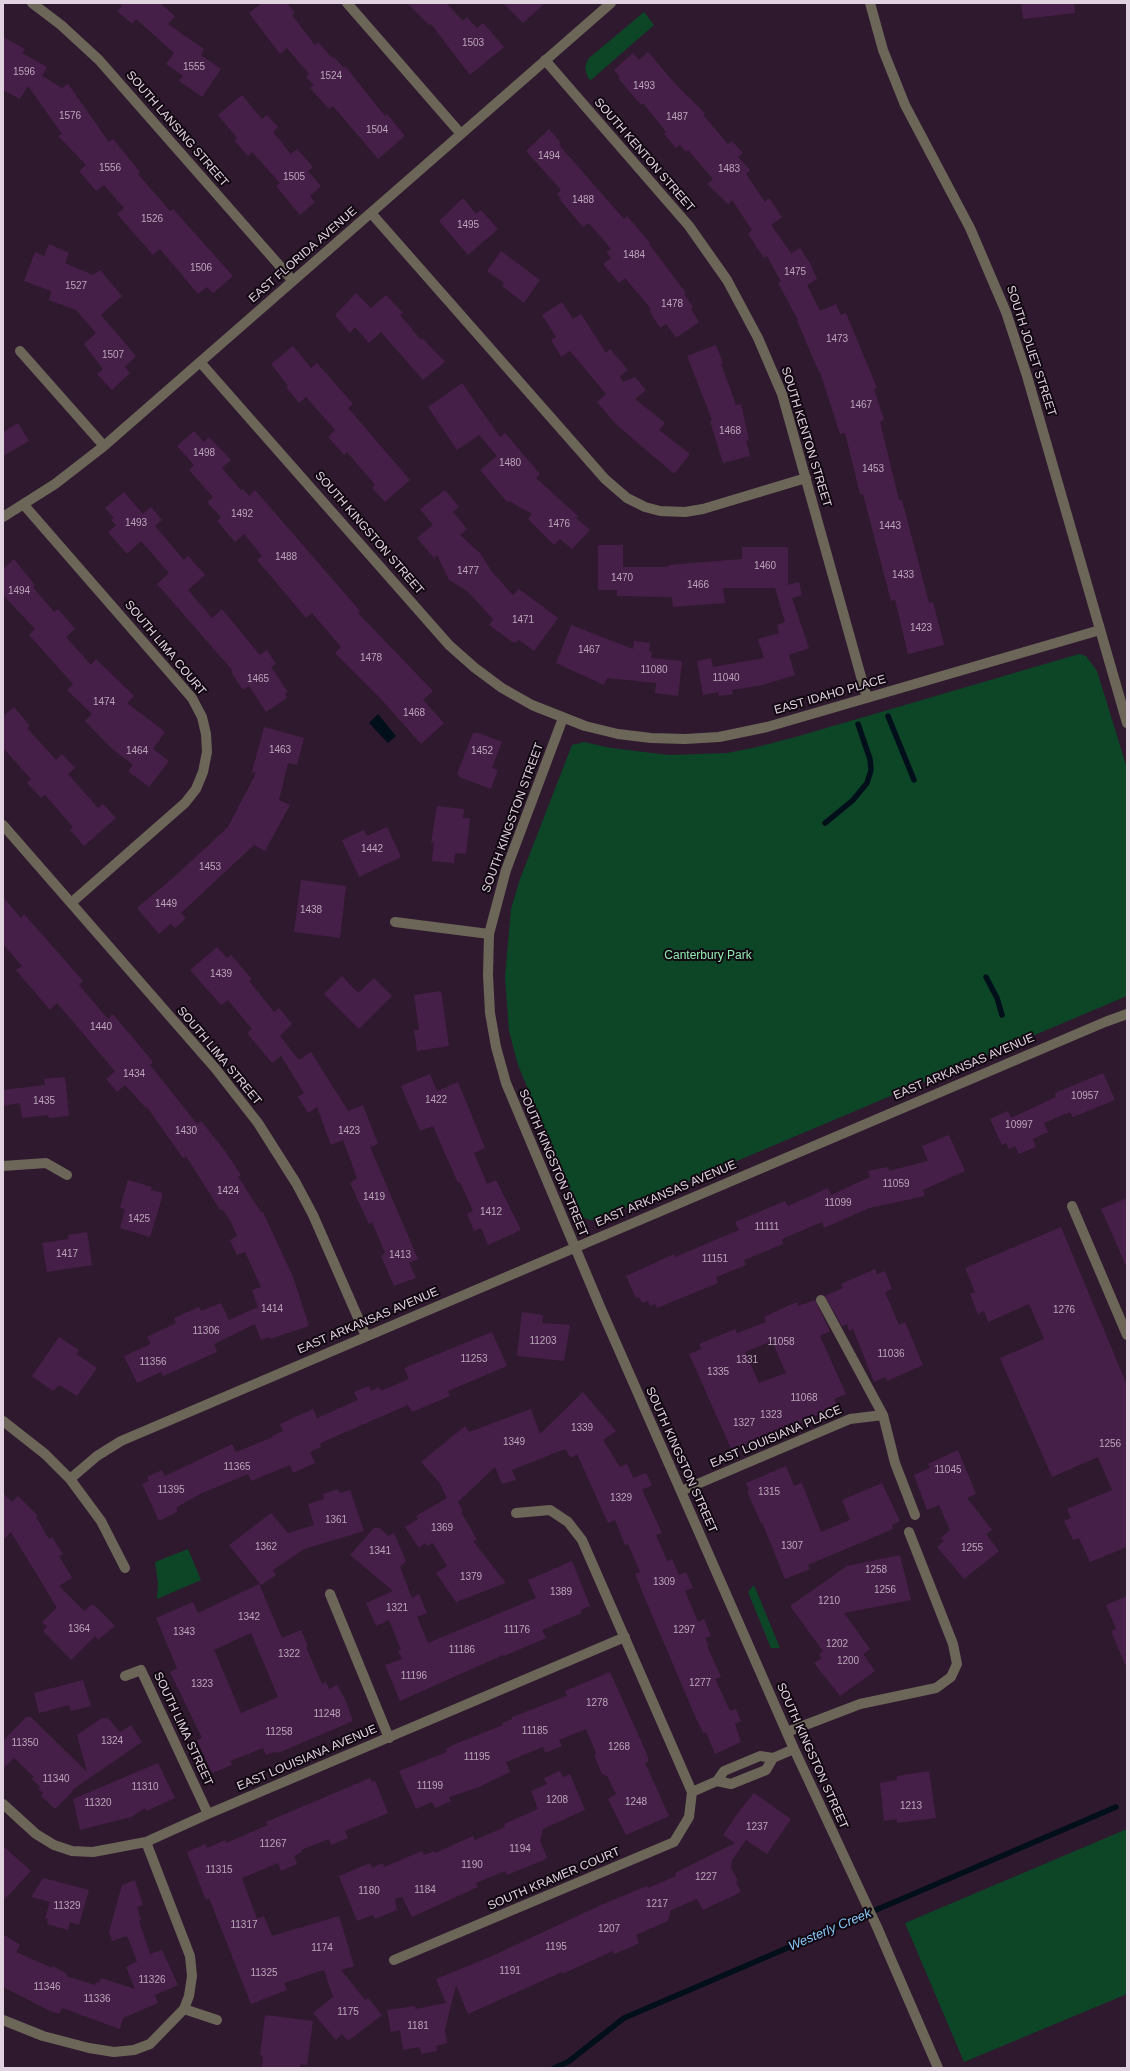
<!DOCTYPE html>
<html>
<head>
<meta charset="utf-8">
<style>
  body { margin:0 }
  #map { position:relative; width:1130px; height:2071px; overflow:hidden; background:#2f192e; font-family:Helvetica,sans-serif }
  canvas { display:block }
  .frame { position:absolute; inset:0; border:4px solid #e1d2e0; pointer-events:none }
</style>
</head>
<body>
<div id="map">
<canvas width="1130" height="2071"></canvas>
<div class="frame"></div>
</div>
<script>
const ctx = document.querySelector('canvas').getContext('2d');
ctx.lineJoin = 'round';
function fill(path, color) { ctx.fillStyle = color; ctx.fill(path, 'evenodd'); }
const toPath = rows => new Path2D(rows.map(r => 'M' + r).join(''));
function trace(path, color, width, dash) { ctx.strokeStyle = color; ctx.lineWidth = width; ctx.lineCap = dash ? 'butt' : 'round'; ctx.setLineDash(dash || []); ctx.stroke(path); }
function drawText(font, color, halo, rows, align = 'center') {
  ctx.font = font + ' Helvetica,sans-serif'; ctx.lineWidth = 4; ctx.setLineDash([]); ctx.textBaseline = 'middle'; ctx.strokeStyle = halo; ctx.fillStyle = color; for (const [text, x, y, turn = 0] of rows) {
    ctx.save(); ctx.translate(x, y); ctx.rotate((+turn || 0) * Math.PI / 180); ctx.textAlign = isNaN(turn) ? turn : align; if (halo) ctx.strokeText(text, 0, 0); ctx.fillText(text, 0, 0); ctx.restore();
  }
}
fill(toPath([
  [644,12,654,25,591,80,588,78,585,68,588,59],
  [1079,654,1086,656,1097,671,1127,768,1127,996,595,1221,581,1217,518,1065,509,1031,505,977,511,909,520,879,572,745,584,742,611,748,669,755,727,753,757,747,799,736],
  [188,1549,201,1580,157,1599,158,1583,155,1562],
  [754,1585,780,1648,771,1648,748,1592],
  [1127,1829,1127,1994,964,2062,905,1923]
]), '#0c4627');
fill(toPath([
  [378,714,396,736,388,743,369,723]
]), '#010f1b');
trace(toPath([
  [888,716,914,780],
  [825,823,853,800,867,783,871,770,870,759,858,724],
  [986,977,997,998,1002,1015],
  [554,2068,568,2062,624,2018,1116,1807]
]), '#010f1b', 5.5);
fill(toPath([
  [119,3,160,3,175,16,168,24,204,49,201,55,221,69,202,97,179,81,183,76,166,64,174,53,136,19,132,24,117,11,122,6],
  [262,3,287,3,295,13,292,15,315,45,318,42,332,58,334,57,344,68,345,66,385,116,387,114,405,136,378,159,333,106,329,109,310,88,314,85,306,77,309,74,287,48,280,54,249,13],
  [407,3,446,3,463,21,467,17,477,28,483,23,504,47,470,75,431,24,429,25],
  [503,3,545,3,523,23],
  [1021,3,1074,3,1075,13,1023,19],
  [3,37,25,49,22,53,47,67,42,76,62,88,68,84,109,142,113,139,140,172,138,174,170,211,173,209,233,276,213,293,207,287,198,294,160,249,153,255,117,214,124,208,104,185,96,191,79,171,86,165,58,136,62,134,28,86,20,99,3,90],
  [648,52,678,87,705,113,703,115,728,144,732,141,743,153,738,157,750,170,746,174,765,202,769,198,782,217,771,225,791,253,800,248,810,263,817,279,807,285,820,311,836,304,841,315,846,313,877,388,874,389,884,420,880,422,899,500,902,500,929,603,933,602,944,645,908,654,895,600,891,601,863,494,860,494,845,433,840,434,820,372,819,372,797,321,798,320,778,283,781,282,767,256,764,258,748,234,752,230,732,200,728,204,707,184,713,179,688,150,686,152,680,145,676,148,664,134,666,132,643,103,641,105,618,78,620,77,614,70,633,53,639,60],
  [242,95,262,119,267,115,278,127,273,132,291,154,297,149,313,167,308,171,321,186,310,196,315,202,300,215,276,186,280,183,252,152,248,156,234,140,237,138,218,115],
  [549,129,561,143,559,145,624,219,627,216,650,243,649,244,686,293,684,294,693,307,691,309,699,322,676,338,667,325,666,324,660,328,649,310,651,309,625,278,619,283,603,264,611,258,606,252,611,249,589,223,583,227,560,200,561,199,557,194,561,190,526,151],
  [463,198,476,214,481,210,498,229,468,255,439,221],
  [49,244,69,253,65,263,93,275,100,270,122,296,101,315,136,356,125,367,130,373,112,390,97,374,103,369,84,344,96,333,76,310,49,300,51,291,24,281,35,252,44,256],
  [501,251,540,280,524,303,502,286,504,283,487,271],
  [356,293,371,308,386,295,403,313,400,315,421,340,422,338,445,362,423,380,381,332,369,343,355,327,350,333,335,315],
  [562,302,573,319,581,314,606,353,610,349,628,370,620,376,623,382,635,377,646,390,635,399,665,423,659,430,690,454,674,474,617,425,597,402,606,394,570,351,561,357,551,340,556,337,542,315],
  [716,345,723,363,721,364,736,405,741,404,749,440,746,441,750,456,723,463,710,421,712,420,687,356],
  [293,346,311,368,317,363,353,404,348,408,410,480,385,502,372,488,375,485,347,452,344,455,328,437,335,430,306,397,299,403,286,387,288,386,271,364],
  [462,383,500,437,505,433,540,474,536,478,578,516,576,518,590,530,572,549,560,539,554,545,528,519,532,514,509,501,507,502,480,470,497,456,479,435,457,450,428,407],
  [18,423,29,441,3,456,3,432],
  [194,431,204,442,209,437,231,460,222,468,241,490,243,489,249,496,255,490,360,611,358,613,433,691,423,700,444,723,421,744,380,698,335,653,341,647,312,613,306,618,257,560,262,556,244,534,235,542,217,521,221,517,207,502,213,497,189,470,194,465,177,446],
  [445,490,459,507,453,512,467,529,460,535,480,553,492,572,513,595,519,589,558,618,534,651,519,640,514,643,489,625,493,619,467,591,449,580,437,555,434,558,417,538,433,525,420,509],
  [124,492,143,514,151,507,162,520,155,526,184,560,188,556,205,575,188,590,212,618,222,609,260,655,267,650,276,664,271,667,288,692,285,694,287,698,266,712,249,686,243,690,231,672,233,671,157,584,169,573,141,541,127,554,108,532,116,525,111,520,114,518,105,508],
  [598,545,623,545,623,567,669,567,668,565,742,559,742,547,788,547,788,585,799,582,802,595,792,598,809,648,789,655,795,675,763,685,732,690,733,694,719,696,718,692,703,695,697,661,711,658,713,667,764,658,758,639,779,633,777,625,785,622,775,588,723,588,725,603,673,607,672,597,617,596,617,590,598,590],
  [14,559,35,585,33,587,54,612,58,609,75,629,66,637,91,665,96,659,134,696,127,703,165,732,153,749,169,761,149,787,128,771,133,765,111,748,85,721,92,714,67,690,73,684,29,635,35,629,3,595,3,569],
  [571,625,633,649,634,641,650,643,649,651,652,652,651,658,682,661,678,696,655,693,656,683,607,678,604,685,556,663],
  [14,707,30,726,27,728,56,760,62,754,75,768,68,774,98,808,103,804,116,818,84,846,70,830,73,827,45,795,41,798,27,783,31,779,3,748,3,716],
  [264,727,304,738,297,765,288,763,279,800,290,805,265,851,254,845,181,913,186,918,175,928,171,924,159,934,137,908,174,877,228,827,256,773,252,772],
  [473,733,479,733,502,742,492,768,498,770,491,789,459,777,459,775,457,774],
  [437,806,464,809,463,818,470,818,466,854,455,853,454,863,432,861,434,842,431,843],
  [387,827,401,857,359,877,342,840,364,830,367,836],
  [301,880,346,886,340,938,294,932],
  [3,897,21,918,24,914,70,966,83,981,79,985,108,1019,113,1014,153,1062,150,1065,197,1124,201,1121,225,1151,241,1175,238,1177,261,1212,263,1212,293,1277,309,1326,270,1339,269,1337,261,1340,255,1324,214,1344,217,1352,163,1376,161,1372,137,1383,124,1356,151,1344,147,1337,176,1323,174,1318,199,1307,201,1311,221,1303,229,1320,258,1307,252,1290,261,1287,245,1252,237,1255,230,1240,237,1236,231,1222,222,1209,220,1210,186,1156,183,1158,147,1107,146,1108,125,1085,117,1092,106,1079,115,1071,57,1003,50,1010,16,970,22,966,3,944],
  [217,947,227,958,231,955,252,979,249,981,274,1012,279,1008,292,1024,280,1036,299,1060,311,1052,348,1111,363,1105,378,1144,370,1147,418,1259,409,1263,416,1278,394,1286,381,1256,385,1253,372,1222,369,1224,350,1183,357,1178,343,1140,331,1145,317,1107,308,1113,298,1097,304,1093,281,1056,272,1063,247,1033,252,1029,228,1000,221,1005,190,970],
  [342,976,358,993,374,978,392,996,359,1029,324,994],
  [441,991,449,1046,417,1051,414,1030,419,1030,414,995],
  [1103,1073,1115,1100,1073,1117,1070,1112,1044,1123,1048,1132,1033,1139,1036,1147,1019,1154,1015,1146,1009,1149,1006,1143,1002,1145,990,1119,1008,1111,1011,1118,1056,1097,1055,1093],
  [430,1074,437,1091,458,1082,485,1148,474,1153,487,1184,496,1180,521,1230,488,1245,481,1228,474,1231,467,1214,473,1211,460,1182,458,1183,433,1126,420,1131,401,1086],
  [65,1077,69,1116,49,1118,48,1115,22,1118,20,1103,3,1106,3,1090,45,1085,44,1079],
  [949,1135,965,1171,923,1190,925,1196,869,1208,824,1228,822,1222,782,1239,783,1244,744,1260,746,1265,716,1277,718,1283,657,1308,655,1304,650,1306,648,1301,642,1303,639,1297,636,1298,626,1276,674,1254,675,1257,739,1230,735,1222,785,1201,788,1206,828,1188,831,1195,870,1177,868,1171,888,1167,889,1171,928,1161,922,1146],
  [128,1180,152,1187,151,1190,162,1193,162,1198,150,1237,120,1228,125,1209,120,1208],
  [1127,1198,1127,1268,1101,1209],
  [1061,1227,1127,1385,1127,1547,1090,1562,1079,1538,1073,1540,1064,1521,1071,1518,1067,1509,1112,1490,1098,1457,1052,1477,1000,1358,1044,1339,1029,1304,988,1322,984,1311,978,1314,970,1294,975,1292,965,1268],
  [87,1232,92,1265,47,1272,42,1243,69,1239,68,1235],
  [875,1269,877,1274,885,1271,892,1289,885,1292,899,1325,905,1322,923,1365,887,1381,885,1377,874,1382,853,1329,849,1331,847,1324,842,1326,825,1296,843,1288,841,1284],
  [815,1300,830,1331,820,1336,846,1394,834,1399,837,1407,732,1451,689,1354,701,1349,699,1344,735,1329,737,1333,766,1322,764,1317,783,1308,797,1302,798,1306],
  [772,1341,786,1373,759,1383,745,1352],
  [522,1312,543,1315,542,1323,570,1325,564,1361,517,1356],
  [492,1332,507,1366,448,1391,450,1396,412,1412,408,1405,325,1441,320,1444,321,1447,310,1452,315,1463,293,1473,290,1465,251,1481,248,1474,200,1494,177,1507,177,1512,159,1521,142,1484,149,1481,147,1477,162,1470,165,1476,232,1444,236,1452,273,1437,272,1436,283,1431,280,1424,313,1409,317,1418,358,1400,354,1392,369,1386,371,1391,379,1387,381,1391,409,1379,404,1368],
  [59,1337,79,1350,76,1354,97,1368,77,1396,59,1385,53,1391,32,1376],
  [583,1392,616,1431,603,1440,620,1467,627,1464,633,1478,646,1473,652,1485,642,1490,662,1533,656,1535,667,1561,672,1559,679,1575,686,1572,693,1588,685,1591,691,1605,698,1622,704,1619,711,1636,705,1638,709,1646,707,1646,721,1677,715,1679,730,1711,736,1709,741,1721,735,1724,741,1742,715,1754,706,1732,703,1733,695,1716,644,1596,635,1574,640,1572,628,1544,625,1545,615,1520,608,1523,577,1454,571,1458,565,1449,512,1470,516,1480,502,1484,495,1467,458,1502,463,1511,461,1512,477,1540,473,1541,506,1583,456,1602,436,1573,447,1566,433,1543,427,1546,425,1543,419,1548,405,1527,418,1519,416,1516,447,1498,439,1482,421,1462,465,1426,469,1432,531,1409,540,1434],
  [958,1450,976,1494,967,1498,992,1530,986,1534,999,1551,964,1579,937,1547,944,1541,941,1538,950,1530,939,1505,927,1510,914,1475,930,1468,928,1464],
  [786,1466,794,1486,802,1483,821,1532,850,1520,842,1500,882,1483,900,1521,892,1525,893,1529,808,1565,810,1569,785,1579,762,1522,761,1523,747,1491,749,1490,746,1483],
  [338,1489,340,1493,350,1490,364,1531,304,1549,273,1570,276,1575,261,1585,229,1545,271,1513,288,1533,314,1525,308,1504,324,1499,323,1494],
  [3,1493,12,1502,18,1496,38,1516,36,1517,49,1539,52,1537,63,1554,59,1556,72,1578,59,1586,84,1611,93,1604,115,1626,98,1640,95,1636,71,1660,43,1631,47,1627,42,1622,57,1608,11,1532,3,1540],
  [374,1528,380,1528,388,1536,394,1533,406,1561,400,1567,412,1598,419,1594,427,1613,417,1617,428,1643,536,1598,528,1580,572,1561,590,1606,581,1610,582,1613,542,1630,546,1638,504,1656,503,1655,400,1701,385,1665,402,1659,398,1651,401,1650,389,1620,376,1626,366,1603,393,1591,350,1555],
  [900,1555,911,1600,844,1613,870,1649,863,1654,875,1671,840,1696,814,1663,822,1658,819,1655,823,1651,790,1606,847,1566],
  [259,1584,282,1638,301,1630,308,1646,306,1647,322,1684,326,1682,329,1689,337,1685,345,1699,353,1721,278,1753,274,1752,266,1755,263,1748,230,1761,232,1765,212,1773,197,1740,202,1738,170,1672,177,1668,156,1618,193,1602,198,1613],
  [251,1633,278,1697,241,1713,214,1650],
  [1127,1596,1127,1669,1111,1631,1116,1629,1106,1605],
  [610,1672,646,1752,649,1761,645,1763,669,1816,626,1835,608,1799,616,1794,607,1776,602,1774,594,1755,596,1753,586,1729,559,1740,562,1746,545,1753,543,1747,506,1762,510,1772,479,1787,449,1797,451,1801,435,1808,432,1802,416,1809,399,1771,447,1752,446,1749,453,1745,503,1725,502,1723,512,1719,512,1717,567,1696,565,1691],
  [83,1680,91,1706,71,1711,69,1705,39,1713,34,1693],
  [26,1717,31,1717,87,1772,77,1735,102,1718,108,1718,120,1732,131,1725,142,1742,72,1790,73,1791,55,1809,41,1796,43,1793,38,1789,40,1787,32,1779,34,1777,14,1758,3,1769,3,1741],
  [158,1763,175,1798,146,1811,145,1808,131,1817,80,1830,73,1799],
  [560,1771,563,1777,570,1774,585,1810,543,1829,540,1841,547,1857,546,1859,507,1875,505,1871,476,1883,478,1887,412,1917,402,1897,395,1899,397,1910,375,1919,373,1915,357,1921,339,1876,370,1863,372,1868,383,1863,384,1867,422,1851,424,1855,434,1851,435,1853,473,1836,475,1840,505,1827,504,1824,538,1809,531,1791,547,1784,544,1778],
  [929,1771,936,1818,897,1823,897,1819,884,1821,880,1783,897,1780,897,1776],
  [370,1778,372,1782,375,1781,388,1813,345,1831,348,1838,331,1845,329,1839,301,1850,302,1852,294,1856,297,1864,281,1871,278,1863,242,1878,257,1919,264,1916,272,1936,339,1916,354,1966,341,1970,365,2000,368,1998,382,2015,348,2041,342,2034,336,2040,313,2013,333,1997,324,1970,284,1983,287,1990,251,2004,209,1898,206,1900,187,1852,205,1844,207,1848,225,1840,226,1843,268,1825,266,1822],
  [754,1793,791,1819,767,1854,746,1840,732,1860,731,1868,738,1880,736,1882,741,1892,703,1910,697,1899,671,1910,668,1921,636,1935,639,1943,629,1948,614,1954,613,1951,562,1974,562,1972,468,2014,456,1985,445,2029,447,2043,436,2046,437,2051,421,2054,420,2047,403,2050,400,2030,391,2032,387,2010,415,2006,415,2009,446,2003,436,1979,490,1957,601,1905,647,1886,648,1888,676,1876,675,1873,735,1843,723,1835,740,1810],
  [3,1846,31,1871,3,1901],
  [43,1878,89,1890,79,1925,70,1922,68,1930,47,1924,48,1919,45,1918,50,1902,31,1897],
  [135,1880,143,1905,137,1907,141,1920,139,1921,150,1954,162,1950,178,1985,155,1995,158,2003,123,2018,120,2029,62,2008,59,2014,48,2010,3,1987,3,1934,20,1945,16,1952,52,1968,53,1966,67,1974,66,1976,95,1985,96,1982,99,1983,101,1978,135,1989,126,1967,137,1961,127,1936,112,1941,109,1932,122,1885],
  [265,2015,313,2021,307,2065,300,2064,300,2068,262,2068,263,2056,260,2055]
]), '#461f49');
trace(toPath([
  [32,3,61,25,99,60,293,281],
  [347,3,461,134],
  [870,3,883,50,905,105,970,228,1006,312,1027,376,1127,723],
  [545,60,689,226,727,280,758,338,782,394,867,698],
  [371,213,605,479,627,498,645,507,660,511,685,512,703,509,806,478],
  [20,351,104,446],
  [200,362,449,645,475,668,502,688,532,705,585,726,618,734,651,738,685,739,719,737,767,727,1100,630],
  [24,505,192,698,202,717,206,734,207,752,203,772,196,789,185,803,71,903],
  [3,517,55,484,104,446,611,3],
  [563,718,506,870,489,934,488,975,490,1013,496,1047,506,1083,601,1309,794,1749,877,1927,938,2068],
  [3,825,215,1068,258,1123,296,1183,313,1215,366,1336],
  [395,922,489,934],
  [3,1166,46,1163,67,1175],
  [1072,1206,1127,1335],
  [821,1300,883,1415,895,1463,915,1515],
  [3,1421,45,1454,70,1479,101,1521,125,1568],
  [70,1479,97,1456,121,1441,1105,1022,1127,1014],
  [681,1491,850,1419,883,1415],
  [330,1594,389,1738],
  [125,1676,141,1670,208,1814],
  [787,1732,860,1704,936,1688,951,1677,957,1664,953,1644,909,1532],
  [717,1781,731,1784,766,1770,773,1758],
  [692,1792,717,1781,724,1771,760,1756,773,1758,794,1749],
  [3,1804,36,1834,54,1845,72,1851,93,1852,146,1842,208,1814,625,1637],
  [394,1960,674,1842,689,1817,692,1792,582,1540,568,1522,550,1510,516,1513],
  [184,2009,217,2020],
  [3,2020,43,2036,89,2048,114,2052,134,2050,150,2044,184,2009,189,1996,192,1976,190,1956,146,1842]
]), '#6c6658', 10);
drawText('10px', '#baa5ba', null, [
  ["1503",473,43],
  ["1555",194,67],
  ["1596",24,72],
  ["1524",331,76],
  ["1493",644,86],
  ["1576",70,116],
  ["1487",677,117],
  ["1504",377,130],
  ["1494",549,156],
  ["1556",110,168],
  ["1483",729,169],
  ["1505",294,177],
  ["1488",583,200],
  ["1526",152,219],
  ["1495",468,225],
  ["1484",634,255],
  ["1506",201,268],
  ["1475",795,272],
  ["1527",76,286],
  ["1478",672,304],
  ["1473",837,339],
  ["1507",113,355],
  ["1467",861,405],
  ["1468",730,431],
  ["1498",204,453],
  ["1480",510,463],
  ["1453",873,469],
  ["1492",242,514],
  ["1493",136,523],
  ["1476",559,524],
  ["1443",890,526],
  ["1488",286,557],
  ["1460",765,566],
  ["1477",468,571],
  ["1433",903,575],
  ["1470",622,578],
  ["1466",698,585],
  ["1494",19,591],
  ["1471",523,620],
  ["1423",921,628],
  ["1467",589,650],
  ["1478",371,658],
  ["11080",654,670],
  ["11040",726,678],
  ["1465",258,679],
  ["1474",104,702],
  ["1468",414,713],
  ["1463",280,750],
  ["1464",137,751],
  ["1452",482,751],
  ["1442",372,849],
  ["1453",210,867],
  ["1449",166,904],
  ["1438",311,910],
  ["1439",221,974],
  ["1440",101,1027],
  ["1434",134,1074],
  ["10957",1085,1096],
  ["1422",436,1100],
  ["1435",44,1101],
  ["10997",1019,1125],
  ["1430",186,1131],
  ["1423",349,1131],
  ["11059",896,1184],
  ["1424",228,1191],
  ["1419",374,1197],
  ["11099",838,1203],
  ["1412",491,1212],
  ["1425",139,1219],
  ["11111",767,1227],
  ["1417",67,1254],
  ["1413",400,1255],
  ["11151",715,1259],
  ["1414",272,1309],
  ["1276",1064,1310],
  ["11306",206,1331],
  ["11203",543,1341],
  ["11058",781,1342],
  ["11036",891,1354],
  ["11253",474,1359],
  ["1331",747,1360],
  ["11356",153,1362],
  ["1335",718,1372],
  ["11068",804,1398],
  ["1323",771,1415],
  ["1327",744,1423],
  ["1339",582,1428],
  ["1349",514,1442],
  ["1256",1110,1444],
  ["11365",237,1467],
  ["11045",948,1470],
  ["11395",171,1490],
  ["1315",769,1492],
  ["1329",621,1498],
  ["1361",336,1520],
  ["1369",442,1528],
  ["1307",792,1546],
  ["1362",266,1547],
  ["1255",972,1548],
  ["1341",380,1551],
  ["1258",876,1570],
  ["1379",471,1577],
  ["1309",664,1582],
  ["1256",885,1590],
  ["1389",561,1592],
  ["1210",829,1601],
  ["1321",397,1608],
  ["1342",249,1617],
  ["1364",79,1629],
  ["11176",517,1630],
  ["1297",684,1630],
  ["1343",184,1632],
  ["1202",837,1644],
  ["11186",462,1650],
  ["1322",289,1654],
  ["1200",848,1661],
  ["11196",414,1676],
  ["1277",700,1683],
  ["1323",202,1684],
  ["1278",597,1703],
  ["11248",327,1714],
  ["11185",535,1731],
  ["11258",279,1732],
  ["1324",112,1741],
  ["11350",25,1743],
  ["1268",619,1747],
  ["11195",477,1757],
  ["11340",56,1779],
  ["11199",430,1786],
  ["11310",145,1787],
  ["1208",557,1800],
  ["1248",636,1802],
  ["11320",98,1803],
  ["1213",911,1806],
  ["1237",757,1827],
  ["11267",273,1844],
  ["1194",520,1849],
  ["1190",472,1865],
  ["11315",219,1870],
  ["1227",706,1877],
  ["1184",425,1890],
  ["1180",369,1891],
  ["1217",657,1904],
  ["11329",67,1906],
  ["11317",244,1925],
  ["1207",609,1929],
  ["1195",556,1947],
  ["1174",322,1948],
  ["1191",510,1971],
  ["11325",264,1973],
  ["11326",152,1980],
  ["11346",47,1987],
  ["11336",97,1999],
  ["1175",348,2012],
  ["1181",418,2026]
]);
drawText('12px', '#e1d2e0', '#110811', [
  ["SOUTH LANSING STREET",177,129,49],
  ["SOUTH KENTON STREET",644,155,49],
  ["EAST FLORIDA AVENUE",303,255,-41],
  ["SOUTH JOLIET STREET",1031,351,72],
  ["SOUTH KENTON STREET",806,437,73],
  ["SOUTH KINGSTON STREET",369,533,49],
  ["SOUTH LIMA COURT",165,648,50],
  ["EAST IDAHO PLACE",830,695,-16],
  ["SOUTH KINGSTON STREET",513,818,-70],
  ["SOUTH LIMA STREET",219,1056,50],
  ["EAST ARKANSAS AVENUE",964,1067,-23],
  ["SOUTH KINGSTON STREET",553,1163,67],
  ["EAST ARKANSAS AVENUE",666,1194,-23],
  ["EAST ARKANSAS AVENUE",368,1321,-23],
  ["EAST LOUISIANA PLACE",776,1437,-23],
  ["SOUTH KINGSTON STREET",681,1460,66],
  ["SOUTH LIMA STREET",183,1729,65],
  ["SOUTH KINGSTON STREET",812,1756,66],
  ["EAST LOUISIANA AVENUE",307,1758,-23],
  ["SOUTH KRAMER COURT",554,1879,-23]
]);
drawText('12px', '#91e9b0', '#110811', [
  ["Canterbury Park",708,956]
]);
drawText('italic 13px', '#86c6f6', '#110811', [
  ["Westerly Creek",830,1930,-23]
]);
</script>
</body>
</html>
